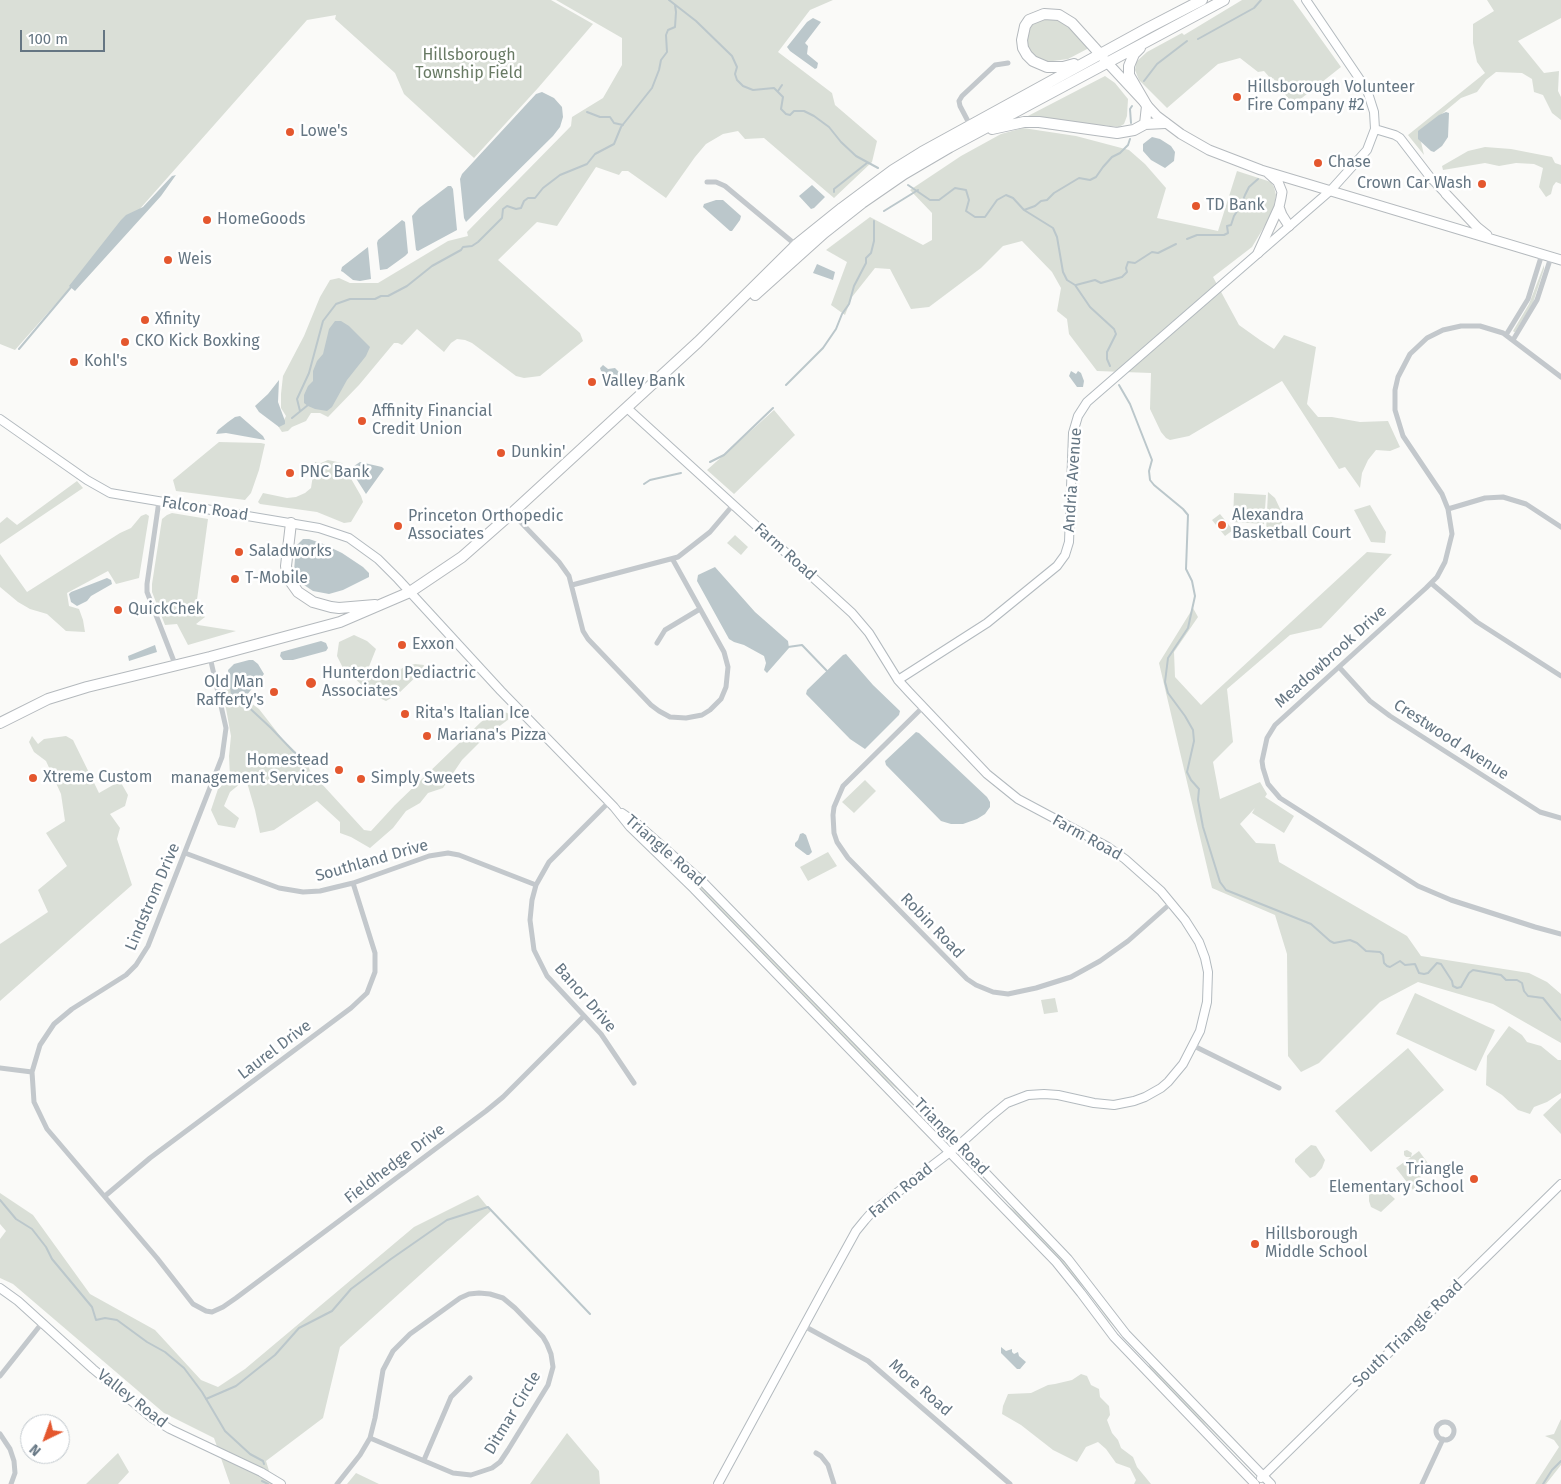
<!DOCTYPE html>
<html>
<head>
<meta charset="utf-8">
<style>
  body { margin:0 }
  #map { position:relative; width:1561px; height:1484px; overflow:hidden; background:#fafaf8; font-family:"Fira Sans",sans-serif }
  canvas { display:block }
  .north { position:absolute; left:20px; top:1414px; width:50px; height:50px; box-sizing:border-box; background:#fff; border:1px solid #c1c8cd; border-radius:50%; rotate:222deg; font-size:14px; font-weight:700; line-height:20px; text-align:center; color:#657683 }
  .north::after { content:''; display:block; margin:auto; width:18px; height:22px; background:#e4572e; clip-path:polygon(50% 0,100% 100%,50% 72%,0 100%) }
  .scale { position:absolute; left:20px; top:30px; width:85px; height:22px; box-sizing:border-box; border:2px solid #657683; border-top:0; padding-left:6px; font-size:15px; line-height:18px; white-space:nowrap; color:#657683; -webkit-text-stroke:4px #fff; paint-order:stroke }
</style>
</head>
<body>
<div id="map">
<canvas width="1561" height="1484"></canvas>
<div class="north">N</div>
<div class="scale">100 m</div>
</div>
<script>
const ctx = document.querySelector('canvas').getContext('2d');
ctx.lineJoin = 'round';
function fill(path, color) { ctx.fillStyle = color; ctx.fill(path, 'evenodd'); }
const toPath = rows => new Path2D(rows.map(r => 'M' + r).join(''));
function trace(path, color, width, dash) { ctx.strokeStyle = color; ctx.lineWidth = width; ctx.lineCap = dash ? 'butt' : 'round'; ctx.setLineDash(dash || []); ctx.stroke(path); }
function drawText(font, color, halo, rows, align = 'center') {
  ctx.font = font + ' "Fira Sans",sans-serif'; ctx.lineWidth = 5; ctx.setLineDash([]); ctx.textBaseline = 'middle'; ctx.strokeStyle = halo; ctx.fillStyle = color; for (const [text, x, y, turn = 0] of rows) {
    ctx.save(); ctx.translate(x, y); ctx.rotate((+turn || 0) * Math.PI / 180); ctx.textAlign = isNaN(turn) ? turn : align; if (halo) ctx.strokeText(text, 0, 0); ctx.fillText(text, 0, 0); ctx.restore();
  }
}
fill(toPath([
  [0,0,551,0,593,24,538,88,474,158,404,94,395,73,335,19,336,15,307,20,15,350,0,344],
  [556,0,833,0,810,10,778,52,832,93,835,105,877,141,872,162,834,198,764,138,745,139,738,131,723,134,706,144,695,157,666,198,628,171,622,171,619,175,596,167,557,226,537,222,498,260,580,333,583,341,540,376,524,378,516,376,472,343,465,340,457,339,451,343,444,352,417,329,402,345,398,343,394,343,359,385,328,417,320,413,311,413,306,421,292,427,288,431,282,432,278,426,284,420,286,416,281,408,281,394,283,376,304,336,320,297,330,280,339,278,350,283,378,283,448,241,468,236,467,232,571,126,572,117,603,98,622,65,622,38],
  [1242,0,1293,0,1341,67,1293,105,1273,78,1271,79,1264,71,1258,72,1240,58,1218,64,1167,108,1139,80,1135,70,1136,62,1147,52,1182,33,1184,35],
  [1487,0,1561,0,1561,18,1518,41,1544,73,1559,71,1558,91,1561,97,1561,120,1552,113,1543,95,1534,92,1532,79,1522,73,1496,72,1486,80,1477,92,1461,98,1419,133,1424,155,1408,135,1485,73,1477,62,1473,43,1473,24,1494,11],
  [1052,17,1070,25,1089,48,1068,59,1053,61,1052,64,1034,60,1024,40,1031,23],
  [1105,76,1115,83,1128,99,1127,116,1124,124,1119,127,1026,117],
  [1023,128,1076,136,1129,150,1145,164,1166,188,1157,218,1218,231,1237,171,1271,182,1274,187,1276,195,1273,212,1252,247,1213,277,1239,325,1260,340,1274,349,1284,335,1316,347,1307,404,1318,417,1332,417,1360,422,1388,421,1400,447,1390,451,1376,450,1368,460,1362,473,1360,488,1345,467,1339,469,1282,381,1189,436,1170,440,1166,438,1161,432,1150,409,1151,373,1097,371,1069,334,1067,319,1057,311,1061,288,1052,272,1022,241,1003,246,981,268,929,307,911,309,890,269,875,268,852,297,845,315,831,305,847,262,826,250,870,217,923,245,932,240,932,213,910,190,961,156,1001,134],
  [1485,147,1511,149,1552,157,1555,163,1561,165,1561,184,1556,182,1553,186,1551,194,1546,197,1539,187,1543,168,1534,164,1516,163,1499,166,1485,163,1443,170,1442,166,1468,151],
  [1544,265,1544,269,1533,303,1515,332,1514,332,1513,331,1529,304],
  [774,410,795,435,734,494,707,470],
  [219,442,261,443,265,444,259,470,251,493,245,500,176,491,173,480],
  [328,460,342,463,361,496,363,502,351,522,344,523,317,512,260,504,258,502,263,493,287,498,296,497,305,493,311,488,315,462,321,463],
  [77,481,83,488,0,544,0,523,7,517,17,525],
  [1268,492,1275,498,1282,513,1282,525,1277,538,1266,531],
  [1234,493,1266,495,1264,524,1233,522],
  [1370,505,1386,532,1385,543,1371,542,1354,510],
  [172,513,208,519,196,607,205,617,196,624,198,625,236,631,188,645,177,624,165,625,152,592,152,584,162,519,167,515],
  [146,514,149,516,139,578,116,584,108,571,67,593,69,606,79,609,83,620,85,632,66,631,47,614,30,609,18,602,0,587,0,554,27,592,120,533,131,528,141,516],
  [1220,514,1233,530,1225,536,1212,520],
  [735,535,748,547,741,555,727,543],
  [1367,552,1392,554,1321,628,1290,635,1227,689,1233,742,1213,762,1220,799,1260,782,1267,794,1265,797,1294,816,1284,833,1252,813,1255,808,1240,824,1256,843,1275,844,1279,862,1407,936,1421,956,1529,973,1547,982,1561,994,1561,1043,1493,1004,1418,982,1380,1002,1319,1063,1301,1072,1288,1056,1287,954,1275,915,1212,888,1159,663,1193,608,1198,617,1174,652,1175,677,1201,705],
  [354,635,367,641,376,649,368,669,370,675,375,678,392,675,404,667,415,664,424,665,422,671,398,694,386,701,373,695,343,668,337,656,339,642],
  [224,680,232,682,239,698,251,703,259,709,284,741,307,762,310,771,364,830,371,831,395,805,481,722,491,715,503,711,509,714,509,719,485,737,462,760,443,788,428,793,420,803,406,811,393,828,370,848,351,837,340,833,340,822,317,801,274,830,260,833,255,810,246,779,230,792,224,806,239,818,235,828,218,825,211,810,218,789,230,778,229,756,231,736,225,703],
  [32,736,38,744,44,739,66,736,73,740,99,793,120,781,128,795,125,806,110,814,120,828,117,839,132,885,0,1001,0,944,48,912,38,890,67,866,46,833,65,821,61,794,46,761,34,752,29,742],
  [865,780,876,791,854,813,842,802],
  [828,852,837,866,808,881,800,867],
  [675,863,694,877,936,1127,941,1133,898,1090,880,1076,674,864],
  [1415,993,1495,1030,1476,1071,1396,1034],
  [1055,998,1058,1012,1044,1014,1041,1000],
  [1509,1026,1522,1035,1527,1042,1541,1046,1558,1060,1561,1060,1561,1093,1547,1102,1534,1107,1530,1114,1518,1110,1502,1095,1486,1085,1487,1056],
  [1408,1048,1444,1090,1371,1152,1335,1111],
  [1561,1098,1561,1134,1543,1115],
  [1311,1145,1316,1146,1325,1160,1322,1168,1315,1176,1310,1178,1295,1162,1295,1159],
  [1407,1150,1412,1153,1411,1157,1419,1151,1430,1166,1427,1168,1428,1171,1420,1177,1424,1182,1413,1190,1396,1168,1411,1157,1406,1157,1404,1155,1404,1151],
  [965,1161,1007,1205,1021,1215,1069,1264,1111,1321,1138,1353,1108,1320,1085,1289,971,1170],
  [1380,1187,1383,1188,1395,1199,1381,1212,1371,1207,1369,1201,1369,1195,1372,1190],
  [0,1193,33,1215,90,1294,155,1330,201,1380,218,1387,245,1369,414,1227,478,1195,491,1211,340,1347,323,1418,266,1461,273,1484,230,1484,214,1438,164,1413,13,1284,0,1278,0,1239,6,1231,0,1224],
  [1150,1363,1254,1472,1254,1473,1206,1425,1193,1415,1151,1372,1149,1366],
  [1081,1374,1087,1376,1091,1385,1099,1389,1100,1397,1109,1406,1110,1415,1107,1420,1112,1433,1118,1440,1121,1448,1133,1457,1137,1467,1151,1484,1134,1484,1136,1480,1130,1468,1116,1463,1106,1449,1098,1442,1086,1447,1077,1462,1053,1450,1021,1425,1002,1414,1003,1406,1008,1394,1031,1393,1048,1385,1055,1384,1072,1380],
  [1561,1419,1561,1465,1546,1484,1535,1484,1559,1447,1554,1440,1545,1436,1554,1434],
  [567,1433,599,1471,600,1484,530,1484],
  [118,1453,129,1472,118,1484,86,1484],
  [356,1473,379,1484,347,1484]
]), '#dadfd7');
fill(toPath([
  [813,18,821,22,805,43,808,46,807,54,818,63,817,68,815,69,790,51,787,47,807,22],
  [542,92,554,98,562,107,563,117,560,127,553,136,466,222,464,218,460,179,462,174,536,94],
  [1446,112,1449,113,1448,137,1442,146,1434,152,1431,151,1418,139,1418,131,1439,115],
  [1152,137,1160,139,1171,146,1175,152,1174,161,1165,168,1151,160,1143,151,1143,144],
  [176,175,161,196,75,291,69,286,121,220,126,215,143,207,172,176],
  [812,185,825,197,814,208,811,209,799,196],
  [448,186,451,186,453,189,457,230,418,251,416,250,412,216,419,208],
  [716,200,723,200,741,216,740,220,732,231,730,231,703,207,704,204],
  [402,220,405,222,408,253,405,256,387,269,380,270,377,243,378,240],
  [368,247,371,279,360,281,353,280,343,272,341,271,342,267],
  [817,264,835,272,833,280,813,273],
  [335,321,341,321,349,326,370,347,366,356,347,380,332,407,327,411,315,409,308,406,304,403,304,395,308,386,313,381,313,371,317,361,323,354,329,329],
  [603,365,608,369,615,368,625,378,625,382,620,387,617,387,601,371,600,368],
  [1071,371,1076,374,1078,371,1081,373,1084,381,1083,387,1077,387,1069,376],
  [279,380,278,402,285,421,285,424,279,427,259,412,255,406,268,394],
  [240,416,263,436,265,440,226,433,216,434,218,430,228,422,235,417],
  [360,462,382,467,384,469,366,494,352,472,354,466],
  [303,539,309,539,321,543,342,553,363,567,369,573,369,577,343,590,329,594,313,591,301,583,294,571,296,546],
  [715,567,755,612,788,641,789,648,767,673,764,670,766,663,764,656,744,645,734,642,729,639,697,581,698,575],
  [107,578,111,580,112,584,91,596,87,601,77,606,71,602,69,594,71,592],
  [321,641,326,643,328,648,326,651,293,660,283,660,280,656,281,652],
  [155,645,157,652,129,661,128,656],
  [846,654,873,685,900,711,899,715,865,749,850,739,806,694,807,690,843,655],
  [249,660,253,660,258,664,264,674,246,696,246,701,239,703,231,695,228,670,234,664],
  [916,732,919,733,987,797,990,802,990,807,985,814,977,819,963,824,951,824,941,821,886,765,885,761],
  [803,833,806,835,812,852,809,855,807,855,795,846,795,843,798,840,800,834],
  [1001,1347,1006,1351,1012,1349,1012,1352,1014,1354,1018,1352,1019,1356,1026,1362,1020,1369,1017,1369,1001,1353]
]), '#bbc7cb');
trace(toPath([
  [669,0,696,21,732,56,737,67,735,74,737,80,743,86,753,90,774,88,783,97,781,109,786,114,790,115,794,111,804,111,814,116,829,127,841,142,856,156,878,168],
  [1198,39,1254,8,1261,0],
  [1144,81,1157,64,1187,41],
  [778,91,782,85],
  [587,112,600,117,610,117,614,123,623,125],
  [1131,123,1130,109,1132,106],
  [908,185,930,200,939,200,955,188,966,190,969,200,966,211,975,217,985,217,997,200,1006,195,1013,198,1024,210,1053,228,1057,237,1063,272,1067,280,1075,285,1090,307,1114,329,1116,334,1107,352,1107,359,1110,366],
  [834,192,834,189,867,163],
  [1024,210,1035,206,1041,201,1047,200,1054,193,1079,178,1090,180,1096,177,1103,167,1112,157,1120,153,1128,145,1130,139],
  [884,211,918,190],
  [1187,239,1197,235,1224,235,1228,233,1227,226,1231,225,1234,216,1241,205,1245,195,1249,187,1258,179],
  [1076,285,1095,280,1101,283,1122,277,1127,272,1126,268,1128,262,1135,263,1152,252,1158,253,1176,244],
  [19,349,72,286],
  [786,385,823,348,836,329,842,314,849,304,854,286,866,263,866,258,871,253,874,241,874,221],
  [1119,385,1130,404,1152,460,1149,471,1150,480,1154,485,1183,509,1188,515,1186,569,1192,581,1195,596,1188,628,1168,658,1165,682,1168,693,1185,716,1193,730,1194,741,1187,772,1191,780,1199,789,1198,800,1203,827,1220,882,1226,890,1311,924,1330,941,1334,943,1350,940,1357,943,1366,951,1380,952,1383,955,1384,963,1387,966,1390,967,1400,961,1405,965,1415,964,1419,973,1424,974,1428,973,1437,963,1441,964,1452,981,1453,986,1457,988,1461,987,1469,973,1473,970,1501,975,1506,980,1517,980,1522,983,1524,991,1528,996,1543,998,1561,1020],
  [300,411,297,399,309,373,323,321,336,304,350,299,375,299,381,296,388,296,407,286,432,266,461,250,463,247,472,246,478,242,502,218,503,209,507,206,516,209,521,208,524,201,528,198,535,198,543,188,560,175,587,164,595,154,614,144,621,127,652,88,659,70,661,60,667,52,666,35,668,30,675,27,676,12,675,5],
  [292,418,308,405],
  [710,462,724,455,773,408],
  [644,484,650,480,681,473],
  [788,647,802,645,827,671],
  [243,702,271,728,293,751,304,761],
  [0,1200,16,1219,32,1229,46,1247,52,1259,92,1307,96,1320,105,1318,117,1320,147,1342,165,1352,184,1368,202,1392,225,1431,250,1454,263,1461,264,1464],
  [206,1399,236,1386,275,1355,299,1328,332,1311,351,1289,391,1259,447,1220,488,1207,590,1314],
  [262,1481,268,1484],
  [1543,1484,1552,1470,1561,1461]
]), '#bbc7cb', 2);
const secondary = toPath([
  [1375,129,1395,135,1400,138,1430,177,1446,194],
  [627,408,852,613,869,633,898,680,909,692,987,774,1018,799,1108,847,1125,859,1161,891,1185,920,1199,942,1205,958,1208,972,1207,1002,1200,1031,1183,1064,1168,1082,1161,1088,1145,1097,1134,1101,1114,1105,1094,1103,1058,1095,1044,1094,1028,1095,1007,1103,990,1117,959,1145,872,1212,865,1220,856,1231,824,1289,718,1484],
  [0,419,87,480,110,493,319,528,349,538,378,559,398,579,501,691,614,807,630,827,694,889,1056,1262,1081,1293,1114,1337,1255,1484],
  [898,680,987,623,1057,566,1065,555,1069,542,1073,433,1078,416,1087,402,1331,190,1367,150,1375,129,1374,112,1367,90,1306,0],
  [622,813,635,822,703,882,959,1145,1068,1259,1126,1334,1271,1484],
  [0,1288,18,1301,93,1369,152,1418,170,1429,261,1472,281,1484],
  [1261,1478,1561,1184]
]);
const primary = toPath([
  [1104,59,1157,116,1181,134,1209,150,1261,170,1561,260],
  [1446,194,1477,227,1487,235],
  [1279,207,1282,215,1289,226],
  [1258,253,1279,207,1281,198,1282,192,1278,182,1268,173]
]);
const highway = toPath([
  [1140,48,1134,54,1129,66,1129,75,1147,106,1145,124],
  [1074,64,1063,67,1047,67,1033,61,1027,55,1023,48,1022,40,1025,26,1029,20,1044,14,1059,15,1072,23,1101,55],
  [992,129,1024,122,1039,122,1117,133,1134,130,1145,124,1165,123],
  [755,295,824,233,862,203,904,174,950,147,1224,0],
  [291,523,286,566,288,578,298,592,313,602,331,607,339,608,375,605],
  [0,723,48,699,87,687,210,657,340,622,410,592,462,557,512,513,698,342,796,245,842,208,893,170,922,152,1148,28,1202,0]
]);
trace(secondary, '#b3babf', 10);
trace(primary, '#b5babe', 11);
trace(highway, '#b4b9bd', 12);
trace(toPath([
  [970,125,960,106,959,101,962,96,995,65,1008,63],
  [707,182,716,182,725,186,796,245],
  [1506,335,1528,299,1542,254],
  [1513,340,1537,300,1551,257],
  [1561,377,1503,333,1480,326,1461,326,1443,330,1427,338,1410,354,1398,377,1395,390,1395,410,1403,436,1442,494,1448,509,1452,534,1445,562,1437,577,1426,588,1275,725,1267,738,1262,761,1263,768,1268,784,1280,798,1418,886,1451,900,1535,927,1561,934],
  [159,501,147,584,147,592,175,664],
  [1448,509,1485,498,1503,497,1526,504,1561,527],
  [512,513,559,562,569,576,583,631,588,639,651,705,659,711,670,717,686,718,702,715,710,710,721,699,726,687,728,667,724,652,673,560],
  [1431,583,1477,622,1561,676],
  [572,585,678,557,710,532,733,505],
  [657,643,665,630,700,609],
  [210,657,226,728,222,757,148,946,136,965,126,975,72,1009,54,1024,40,1045,32,1072,34,1102,47,1129,157,1258,193,1304,206,1311,212,1312,223,1307,236,1298,486,1111,503,1097,584,1016],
  [1339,667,1370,701,1390,716,1540,812,1561,818],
  [922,708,843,786,834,807,833,815,834,833,837,842,848,858,967,979,976,985,993,992,1008,994,1036,988,1071,977,1100,961,1128,941,1171,903],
  [609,802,549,862,536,885,532,900,530,920,534,950,547,976,601,1034,634,1083],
  [185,853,279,888,303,892,320,891,353,883,429,856,448,853,459,855,536,885],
  [1194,1046,1279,1088],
  [0,1068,32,1072],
  [105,1196,150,1158,351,1008,367,993,375,972,375,953,353,883],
  [804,1326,868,1361,1010,1484],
  [0,1376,42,1323],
  '1436 1431a9 9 0 1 1 18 0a9 9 0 1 1-18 0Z',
  [0,1434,10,1449,14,1461,15,1473,11,1484],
  [816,1453,821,1456,828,1465,834,1484],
  [424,1460,451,1397,470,1378],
  [337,1484,360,1455,370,1438,375,1418,383,1370,393,1351,410,1334,460,1298,469,1294,479,1293,490,1294,503,1298,515,1308,543,1337,547,1344,551,1354,553,1367,548,1385,508,1450,500,1462,492,1468,471,1475,453,1473,370,1438],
  [1422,1484,1443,1439]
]), '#c3c8cc', 5);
trace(secondary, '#fff', 8);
trace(primary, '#fff', 9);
trace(highway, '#fff', 10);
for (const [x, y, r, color] of [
  [1237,97,5,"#e4572e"],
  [290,132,5,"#e4572e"],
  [1318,163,5,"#e4572e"],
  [1482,184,5,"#e4572e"],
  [1196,206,5,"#e4572e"],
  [207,220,5,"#e4572e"],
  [168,260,5,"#e4572e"],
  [145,320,5,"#e4572e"],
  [125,342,5,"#e4572e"],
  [74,362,5,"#e4572e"],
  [592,382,5,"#e4572e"],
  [362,421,5,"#e4572e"],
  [501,453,5,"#e4572e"],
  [290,473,5,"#e4572e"],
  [1222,525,5,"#e4572e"],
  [398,526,5,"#e4572e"],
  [239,552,5,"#e4572e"],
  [235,579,5,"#e4572e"],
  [118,610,5,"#e4572e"],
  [402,645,5,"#e4572e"],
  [311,683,6,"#e4572e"],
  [274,692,5,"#e4572e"],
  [405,714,5,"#e4572e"],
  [427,736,5,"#e4572e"],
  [339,770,5,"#e4572e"],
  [33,778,5,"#e4572e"],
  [361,779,5,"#e4572e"],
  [1474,1179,5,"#e4572e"],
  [1255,1244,5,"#e4572e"]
]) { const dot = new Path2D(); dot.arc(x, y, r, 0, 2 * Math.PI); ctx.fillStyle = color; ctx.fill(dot); trace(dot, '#fff', 2); }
drawText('16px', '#687a64', '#fff', [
  ["Hillsborough",469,56],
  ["Township Field",469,74]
]);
drawText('16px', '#657683', '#fff', [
  ["Hillsborough Volunteer",1247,88],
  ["Fire Company #2",1247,106],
  ["Lowe's",300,132],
  ["Chase",1328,163],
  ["Crown Car Wash",1472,184,"right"],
  ["TD Bank",1206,206],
  ["HomeGoods",217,220],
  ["Weis",178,260],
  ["Xfinity",155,320],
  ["CKO Kick Boxking",135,342],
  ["Kohl's",84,362],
  ["Valley Bank",602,382],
  ["Affinity Financial",372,412],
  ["Credit Union",372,430],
  ["Dunkin'",511,453],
  ["PNC Bank",300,473],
  ["Alexandra",1232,516],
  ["Basketball Court",1232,534],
  ["Princeton Orthopedic",408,517],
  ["Associates",408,535],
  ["Saladworks",249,552],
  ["T-Mobile",245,579],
  ["QuickChek",128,610],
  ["Exxon",412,645],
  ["Hunterdon Pediactric",322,674],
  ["Associates",322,692],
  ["Old Man",264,683,"right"],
  ["Rafferty's",264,701,"right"],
  ["Rita's Italian Ice",415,714],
  ["Mariana's Pizza",437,736],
  ["Homestead",329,761,"right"],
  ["management Services",329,779,"right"],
  ["Xtreme Custom",43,778],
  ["Simply Sweets",371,779],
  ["Triangle",1464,1170,"right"],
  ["Elementary School",1464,1188,"right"],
  ["Hillsborough",1265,1235],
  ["Middle School",1265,1253]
], 'left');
drawText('16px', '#657683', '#fff', [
  ["Andria Avenue",1073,480,-86],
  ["Falcon Road",205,509,9],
  ["Farm Road",785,552,42],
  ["Meadowbrook Drive",1331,657,-42],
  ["Crestwood Avenue",1451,740,33],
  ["Farm Road",1087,838,29],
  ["Triangle Road",665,851,41],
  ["Southland Drive",372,861,-16],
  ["Lindstrom Drive",153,897,-67],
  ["Robin Road",932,926,46],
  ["Banor Drive",585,998,49],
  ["Laurel Drive",275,1050,-37],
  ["Triangle Road",951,1137,46],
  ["Fieldhedge Drive",395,1164,-37],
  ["Farm Road",901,1191,-39],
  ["South Triangle Road",1408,1334,-44],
  ["More Road",920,1388,41],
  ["Valley Road",132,1399,38],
  ["Ditmar Circle",513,1413,-59]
]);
</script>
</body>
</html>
